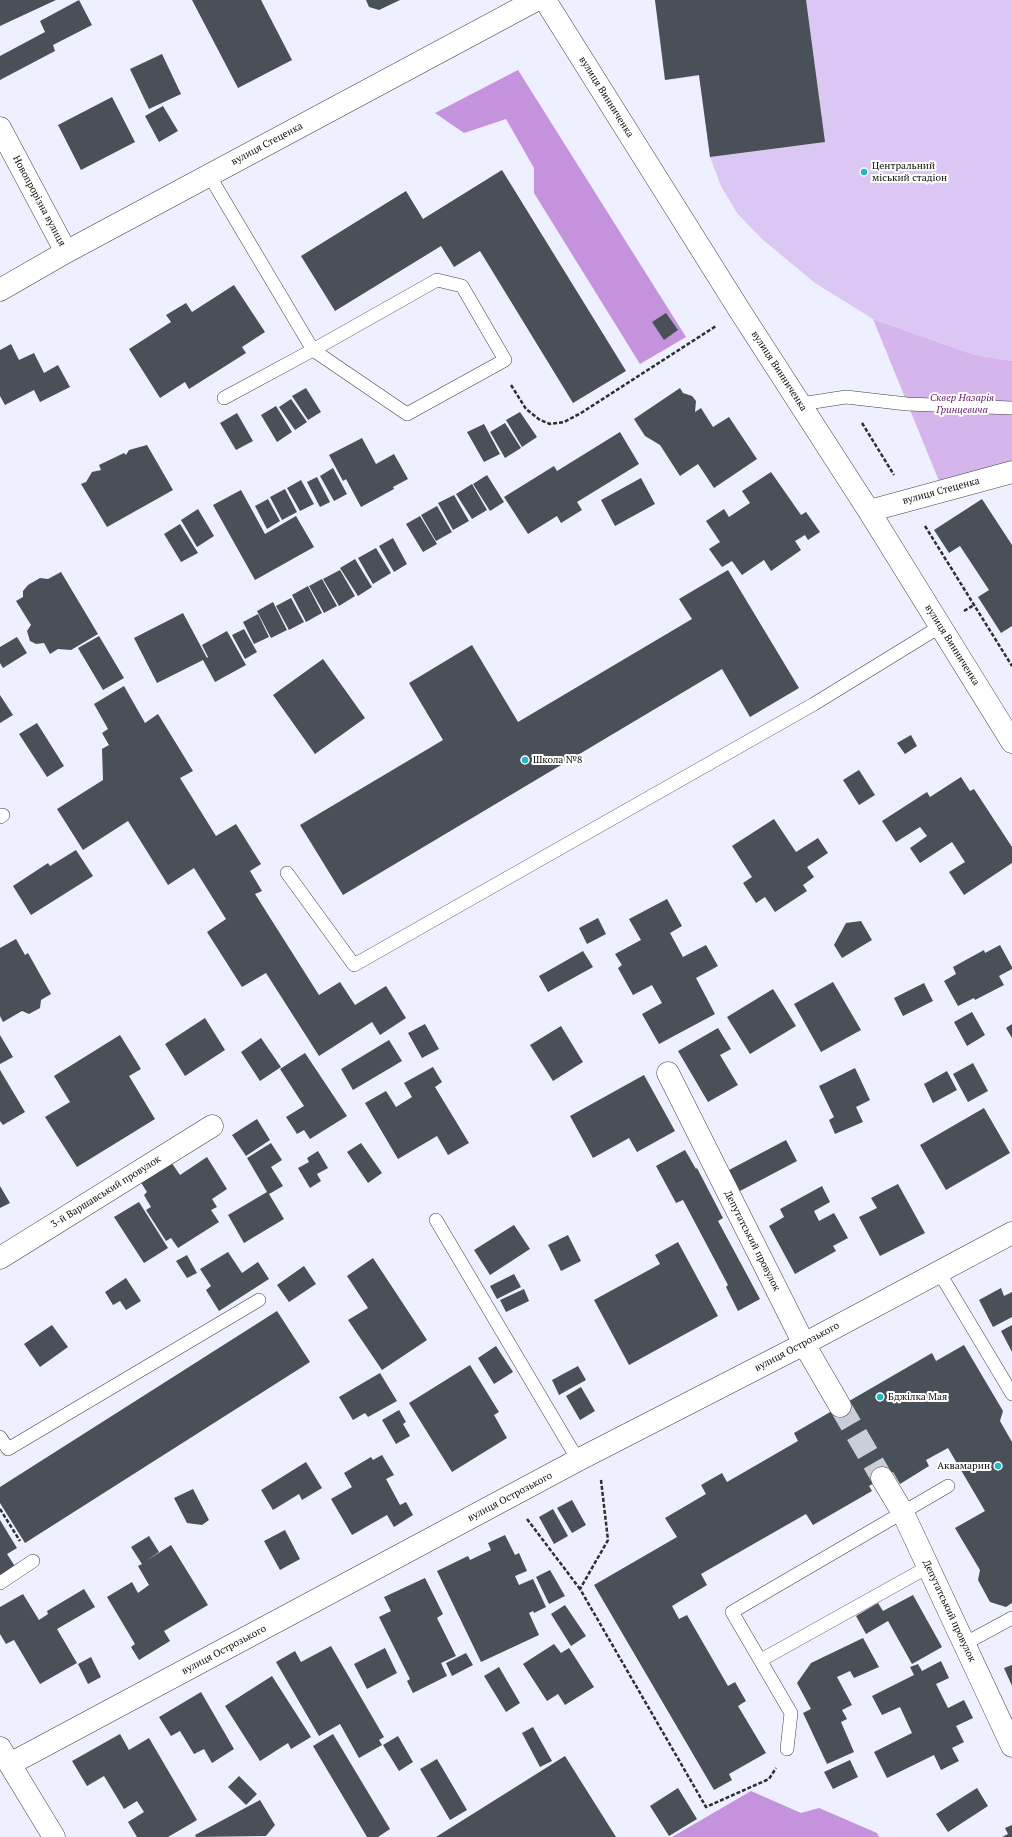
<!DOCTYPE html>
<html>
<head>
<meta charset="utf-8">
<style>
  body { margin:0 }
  canvas { display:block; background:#eeefff }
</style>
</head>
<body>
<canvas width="1012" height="1837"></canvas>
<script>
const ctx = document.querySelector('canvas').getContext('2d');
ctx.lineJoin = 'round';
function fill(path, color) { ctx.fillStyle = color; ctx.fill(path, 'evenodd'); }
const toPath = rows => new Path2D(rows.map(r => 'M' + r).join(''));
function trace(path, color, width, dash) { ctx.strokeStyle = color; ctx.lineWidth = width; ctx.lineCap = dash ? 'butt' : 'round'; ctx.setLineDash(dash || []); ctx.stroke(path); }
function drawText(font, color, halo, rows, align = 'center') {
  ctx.font = font + ' "PT Serif",serif'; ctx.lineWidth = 4; ctx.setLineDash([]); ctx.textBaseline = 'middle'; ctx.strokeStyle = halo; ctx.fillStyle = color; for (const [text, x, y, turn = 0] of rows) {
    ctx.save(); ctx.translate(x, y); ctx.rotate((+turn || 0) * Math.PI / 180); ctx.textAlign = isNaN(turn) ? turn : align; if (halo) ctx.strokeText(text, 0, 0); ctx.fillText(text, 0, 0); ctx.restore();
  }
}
fill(toPath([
  [873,319,972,354,1012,361,1012,461,939,481]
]), '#d6b5ec');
fill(toPath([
  [518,70,686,337,640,364,534,193,534,168,506,119,464,133,435,113],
  [751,1791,801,1813,819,1808,877,1833,879,1837,672,1837]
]), '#c593de');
fill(toPath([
  [655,0,1012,0,1012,361,972,354,873,319,815,283,762,239,737,213,721,186,710,157,699,76,665,80]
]), '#dbc7f3');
fill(toPath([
  [0,0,56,0,0,26],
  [79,0,92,25,53,45,55,51,0,80,0,56,45,32,40,21],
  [192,0,261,0,292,60,238,88],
  [366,0,400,0,379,10,369,7],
  [655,0,806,0,825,142,710,157,699,75,665,80],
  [162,54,181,94,149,109,130,69],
  [112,97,135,142,81,170,58,125],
  [163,106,178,131,159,142,145,116],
  [502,170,626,371,573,403,480,251,454,267,441,246,335,311,301,256,406,191,423,219],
  [234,285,265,332,242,347,246,353,189,389,185,382,160,398,129,349,171,322,166,315,186,303,192,312],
  [666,313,678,330,664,340,652,322],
  [11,344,19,360,34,353,44,373,58,365,70,387,40,402,34,390,5,405,0,396,0,350],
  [306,388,321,412,308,420,292,396],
  [680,388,683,393,692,396,696,401,695,412,701,408,713,427,729,417,757,459,714,488,698,464,680,476,660,445,645,436,634,419],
  [291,399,307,422,295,430,279,407],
  [276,406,292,432,277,442,261,415],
  [520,412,537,437,522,447,506,420],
  [237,413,253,441,236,450,220,423],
  [505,423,521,448,505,458,490,432],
  [484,424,500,454,484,462,467,432],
  [620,432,639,464,577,502,582,510,561,523,557,516,528,534,504,497,554,466,557,471],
  [362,438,376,464,394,454,408,479,393,487,394,489,361,507,346,479,343,481,329,455],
  [147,445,173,490,107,527,81,484,86,482,92,472,101,470,99,465,124,453,126,455,129,450],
  [333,468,347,494,334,501,320,476],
  [771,472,801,515,806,512,820,532,808,540,805,535,795,541,801,550,771,571,764,560,742,575,732,561,722,567,709,549,720,542,706,521,724,509,729,517,750,503,742,491],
  [487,475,504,502,490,511,473,484],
  [317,477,330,502,320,507,307,482],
  [641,478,655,504,615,526,601,500],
  [301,480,314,504,300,511,287,488],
  [472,484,487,510,472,519,456,494],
  [285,489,297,512,282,520,270,497],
  [241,490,265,534,296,516,314,547,255,580,213,505],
  [454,495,469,521,453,530,438,503],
  [268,499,280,521,267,529,255,506],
  [982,499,1012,545,1012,626,1001,633,978,597,989,590,960,546,949,553,934,530],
  [437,506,452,532,436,541,421,515],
  [198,509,214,536,197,547,181,520],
  [420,516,437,544,423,552,406,524],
  [180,524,198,553,181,562,164,534],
  [393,538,407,564,394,572,379,546],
  [376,548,391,573,373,584,358,558],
  [355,559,372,587,358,596,340,568],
  [340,570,355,596,339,606,323,579],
  [728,570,799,688,750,717,722,669,343,895,300,825,443,740,409,683,472,645,518,722,692,619,679,599],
  [61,572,98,634,71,650,58,649,50,654,44,643,36,644,30,641,27,631,31,625,16,601,23,597,23,591,28,585,40,578,48,579],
  [322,579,337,606,324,613,309,586],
  [308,586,322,613,306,622,292,595],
  [291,598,304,622,289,630,276,606],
  [273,602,287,630,271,638,257,611],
  [183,613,207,658,208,657,202,645,227,631,246,665,215,682,203,660,157,683,134,638],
  [258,614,269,637,254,644,243,622],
  [244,629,257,652,245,659,232,635],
  [99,636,124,678,103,690,78,648],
  [17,637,27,653,3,668,0,663,0,647],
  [323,659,365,718,315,754,273,695],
  [124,686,145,723,158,714,193,771,180,778,216,836,236,824,261,864,250,871,262,891,255,894,319,995,340,982,355,1005,386,986,406,1018,380,1035,372,1022,319,1056,266,973,242,987,207,932,226,919,194,868,168,885,128,821,83,850,57,809,103,780,102,749,109,745,102,733,108,729,94,704],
  [0,695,13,715,0,723],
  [37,723,64,766,47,777,19,734],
  [911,735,917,746,905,754,897,743],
  [859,770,875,795,859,805,843,780],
  [961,777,970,791,974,789,1012,847,1012,863,964,895,949,872,965,862,952,842,920,863,910,848,927,836,920,827,896,842,882,821,927,792,930,797],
  [774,819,796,852,818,838,828,853,807,867,814,877,803,885,807,891,775,912,765,897,756,903,743,883,752,877,732,846],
  [76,850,93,876,31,915,13,886,48,863,50,866],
  [667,899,682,926,670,933,683,957,706,945,718,966,696,978,715,1014,659,1044,642,1014,662,1003,652,985,633,995,618,968,622,965,615,954,641,940,629,919],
  [598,918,606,934,587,944,579,928],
  [861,921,872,940,842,958,834,945,846,923],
  [16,939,25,955,28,953,51,994,41,1000,40,1008,29,1014,22,1011,3,1022,0,1016,0,948],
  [1000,945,1012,967,1012,969,999,976,1004,985,975,1000,974,998,958,1006,944,981,956,974,953,967,984,950,985,953],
  [583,951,593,967,548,992,539,976],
  [833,982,861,1030,821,1052,794,1004],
  [924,983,933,1001,903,1016,894,998],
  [773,989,796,1026,750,1054,727,1017],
  [972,1012,985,1035,967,1046,954,1022],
  [205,1018,225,1050,185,1076,165,1044],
  [425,1024,439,1049,422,1058,408,1033],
  [1012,1024,1012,1038,1006,1028],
  [561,1026,583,1062,553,1081,530,1045],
  [718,1028,731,1049,720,1055,738,1085,708,1102,678,1051],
  [0,1035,13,1057,0,1064],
  [120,1035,141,1069,129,1076,155,1119,77,1167,45,1117,70,1102,54,1076],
  [261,1038,281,1067,260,1081,241,1052],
  [389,1040,402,1061,353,1090,341,1069],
  [305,1053,347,1116,310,1139,304,1130,297,1134,286,1117,304,1106,280,1069],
  [973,1063,988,1091,968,1102,953,1074],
  [433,1067,442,1082,435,1087,469,1143,448,1155,437,1136,398,1159,365,1103,386,1091,396,1107,412,1097,404,1083],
  [855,1068,870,1100,856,1107,863,1122,835,1134,829,1120,834,1117,819,1086],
  [0,1070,25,1112,3,1125,0,1121],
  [947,1071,957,1090,933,1103,924,1084],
  [644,1075,675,1131,637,1152,629,1138,593,1158,570,1116],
  [984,1108,1010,1153,946,1190,920,1145],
  [257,1119,270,1140,246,1156,232,1135],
  [786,1140,797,1161,740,1191,729,1170],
  [271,1143,282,1160,271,1167,283,1186,269,1194,284,1219,244,1243,228,1215,267,1192,247,1158],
  [361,1143,382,1173,368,1183,347,1152],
  [685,1150,696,1169,697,1168,723,1218,718,1221,760,1299,738,1311,726,1287,728,1285,683,1200,676,1203,656,1166],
  [318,1151,328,1168,317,1174,321,1181,310,1188,298,1168,309,1162,307,1158],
  [207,1157,227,1189,212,1199,217,1207,211,1210,219,1222,178,1248,171,1238,166,1241,146,1210,151,1207,144,1195,147,1192,140,1181,171,1162,180,1175],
  [898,1184,925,1233,880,1256,859,1217,877,1208,871,1198],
  [0,1186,10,1203,0,1208],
  [822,1186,830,1202,814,1211,819,1221,834,1213,848,1238,833,1246,836,1251,795,1274,769,1226,784,1217,780,1209],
  [139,1202,168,1248,144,1263,114,1217],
  [514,1225,530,1249,490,1275,474,1250],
  [568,1235,581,1261,561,1271,548,1245],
  [678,1242,718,1316,629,1365,594,1300,660,1264,655,1255],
  [228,1252,242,1273,258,1262,269,1279,219,1311,206,1290,211,1286,200,1269],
  [187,1255,197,1273,187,1278,176,1261],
  [373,1258,427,1340,382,1370,348,1320,368,1308,347,1276],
  [304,1266,316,1284,289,1302,277,1285],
  [514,1274,521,1287,497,1299,490,1286],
  [126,1278,141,1301,126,1310,120,1301,113,1305,105,1292],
  [1001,1288,1004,1296,1012,1292,1012,1317,993,1327,979,1300],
  [524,1289,529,1301,506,1312,500,1300],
  [277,1311,310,1362,25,1543,0,1503,0,1487],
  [52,1325,68,1347,40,1367,24,1344],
  [1012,1325,1012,1352,1001,1331],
  [964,1345,1003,1411,1000,1421,1012,1442,1012,1603,1006,1607,990,1602,978,1580,980,1570,955,1528,985,1511,948,1448,926,1460,929,1466,900,1484,893,1472,869,1486,872,1491,813,1525,806,1514,701,1574,707,1585,672,1606,679,1619,687,1615,728,1686,735,1682,746,1701,738,1706,766,1753,729,1774,732,1780,714,1790,594,1585,677,1537,665,1518,706,1494,701,1485,722,1473,727,1482,798,1441,794,1433,932,1353,936,1361],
  [496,1346,513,1372,494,1384,478,1358],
  [470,1365,499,1412,494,1415,507,1438,452,1472,409,1403],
  [578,1366,586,1380,559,1395,552,1380],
  [380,1373,397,1401,368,1417,365,1413,353,1420,339,1397],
  [581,1387,595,1411,580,1420,566,1396],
  [399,1410,406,1422,403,1424,410,1436,396,1444,382,1420],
  [382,1455,394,1475,386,1479,400,1505,406,1502,413,1515,394,1527,387,1515,352,1535,331,1499,352,1487,344,1473,371,1457,373,1460],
  [306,1462,322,1488,302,1500,299,1494,273,1510,261,1490],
  [193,1489,209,1520,202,1525,187,1523,174,1498],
  [572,1500,586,1525,572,1533,557,1508],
  [553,1509,568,1536,554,1544,539,1517],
  [0,1520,17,1548,7,1554,16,1568,0,1578],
  [285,1530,300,1559,280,1570,264,1541],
  [505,1535,515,1555,519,1553,527,1571,515,1576,519,1585,533,1579,546,1607,534,1613,533,1611,529,1613,539,1635,481,1662,437,1571,468,1556,470,1560,491,1550,488,1543],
  [149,1536,159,1552,146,1561,171,1545,208,1605,164,1631,170,1641,139,1660,131,1647,135,1644,107,1597,132,1582,138,1593,149,1585,138,1566,142,1564,131,1547],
  [550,1570,565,1596,549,1604,536,1577],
  [425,1578,443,1614,437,1618,456,1656,441,1663,447,1676,413,1693,407,1681,410,1679,379,1617,391,1611,384,1597],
  [84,1589,95,1607,57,1629,77,1663,40,1684,14,1640,6,1644,0,1634,0,1607,23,1594,39,1620,48,1614,47,1611],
  [913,1595,942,1647,912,1664,888,1621,866,1634,856,1616,878,1603,883,1611],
  [565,1605,586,1636,571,1646,551,1614],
  [863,1638,879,1667,854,1678,850,1671,837,1677,852,1705,842,1710,847,1719,841,1722,854,1752,827,1764,803,1713,811,1709,797,1683,811,1663],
  [554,1644,561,1653,569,1648,594,1687,565,1705,558,1694,547,1701,523,1664],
  [331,1646,384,1737,379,1740,382,1745,359,1758,340,1724,319,1736,276,1662,295,1651,301,1662],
  [385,1648,397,1673,367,1689,354,1664],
  [466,1653,473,1665,452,1676,446,1663],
  [91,1657,101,1677,88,1684,78,1664],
  [941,1661,949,1678,936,1684,948,1708,964,1700,973,1718,956,1726,964,1742,952,1748,959,1761,941,1770,934,1755,887,1778,874,1752,912,1733,900,1707,882,1715,872,1696,914,1675,910,1667,918,1664,922,1671],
  [1012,1665,1012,1686,1004,1668],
  [499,1667,520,1703,506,1712,484,1676],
  [272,1676,311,1737,291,1749,288,1743,260,1761,225,1706],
  [201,1692,234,1749,212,1763,204,1749,194,1754,180,1731,171,1736,159,1717],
  [533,1727,552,1761,540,1767,522,1733],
  [120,1734,129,1750,149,1738,197,1820,168,1837,137,1837,128,1822,144,1812,137,1801,124,1809,104,1776,87,1786,72,1761],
  [333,1734,390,1829,378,1837,367,1837,313,1746],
  [398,1736,413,1762,399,1771,383,1745],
  [565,1756,616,1837,436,1837],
  [437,1759,467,1810,450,1820,420,1769],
  [850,1760,858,1777,833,1789,824,1772],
  [239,1776,257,1794,246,1805,228,1787],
  [678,1788,697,1819,669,1836,650,1806],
  [977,1788,988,1806,948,1832,936,1814],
  [260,1800,275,1825,266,1836,196,1837,195,1835],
  [1012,1825,1012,1837,1002,1837,1008,1834,1005,1828]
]), '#495057');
trace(toPath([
  [840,1406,882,1478]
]), '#cccddb', 22, [22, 11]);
const service = toPath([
  [209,175,313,350,407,414,505,360,462,286,437,280,313,350,224,398],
  [801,404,846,397,907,404,1012,408],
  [0,817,3,815],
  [287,873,354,965,814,704,941,626],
  [436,1220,578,1460],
  [939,1272,1012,1394],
  [0,1437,8,1449,259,1300],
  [0,1583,33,1561],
  [964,1644,1012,1618],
  [761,1660,928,1567],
  [787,1749,791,1713,732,1612,948,1486]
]);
const minor = toPath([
  [545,0,740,311,869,511,1012,742],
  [0,128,66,252],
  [0,290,66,252,536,0],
  [869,511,1012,472],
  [668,1073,804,1344,840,1406],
  [0,1258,212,1126],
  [882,1478,903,1513,1012,1746],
  [0,1748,54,1837],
  [10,1764,578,1460,804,1344,1012,1233]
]);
trace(service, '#404040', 14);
trace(minor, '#404040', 23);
trace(toPath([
  [511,385,526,409,540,420,550,424,564,422,581,413,716,326],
  [862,423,894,475],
  [925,526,1012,666],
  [964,611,974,605],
  [601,1480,608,1540,580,1589,706,1807,769,1779,776,1768],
  [0,1509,20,1541],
  [527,1519,580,1589]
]), '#2f2f2f', 2.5, [4, 2]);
trace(service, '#fff', 13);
trace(minor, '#fff', 22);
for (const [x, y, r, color] of [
  [864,172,4,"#1dbac6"],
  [525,760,4,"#1dbac6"],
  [880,1397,4,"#1dbac6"],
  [998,1466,4,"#1dbac6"]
]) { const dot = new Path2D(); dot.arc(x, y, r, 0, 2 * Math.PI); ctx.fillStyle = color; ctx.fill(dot); trace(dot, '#fff', 1.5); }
drawText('10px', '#0d0d0d', '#fff', [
  ["вулиця Винниченка",606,97,58],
  ["вулиця Стеценка",267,144,-28],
  ["Новопрорізна вулиця",39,201,62],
  ["вулиця Винниченка",779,371,57],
  ["вулиця Стеценка",941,491,-15],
  ["вулиця Винниченка",952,645,58],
  ["3-й Варшавський провулок",106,1192,-32],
  ["Депутатський провулок",752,1241,63],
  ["вулиця Острозького",797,1347,-28],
  ["вулиця Острозького",510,1497,-28],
  ["Депутатський провулок",949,1611,65],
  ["вулиця Острозького",224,1650,-28]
]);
drawText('10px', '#0d0d0d', '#fff', [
  ["Центральний",872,166],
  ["міський стадіон",872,178],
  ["Школа №8",533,760],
  ["Бджілка Мая",888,1397],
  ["Аквамарин",990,1466,"right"]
], 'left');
drawText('italic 10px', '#621969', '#fff', [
  ["Сквер Назарія",962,398],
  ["Гринцевича",962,410]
]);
</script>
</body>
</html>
